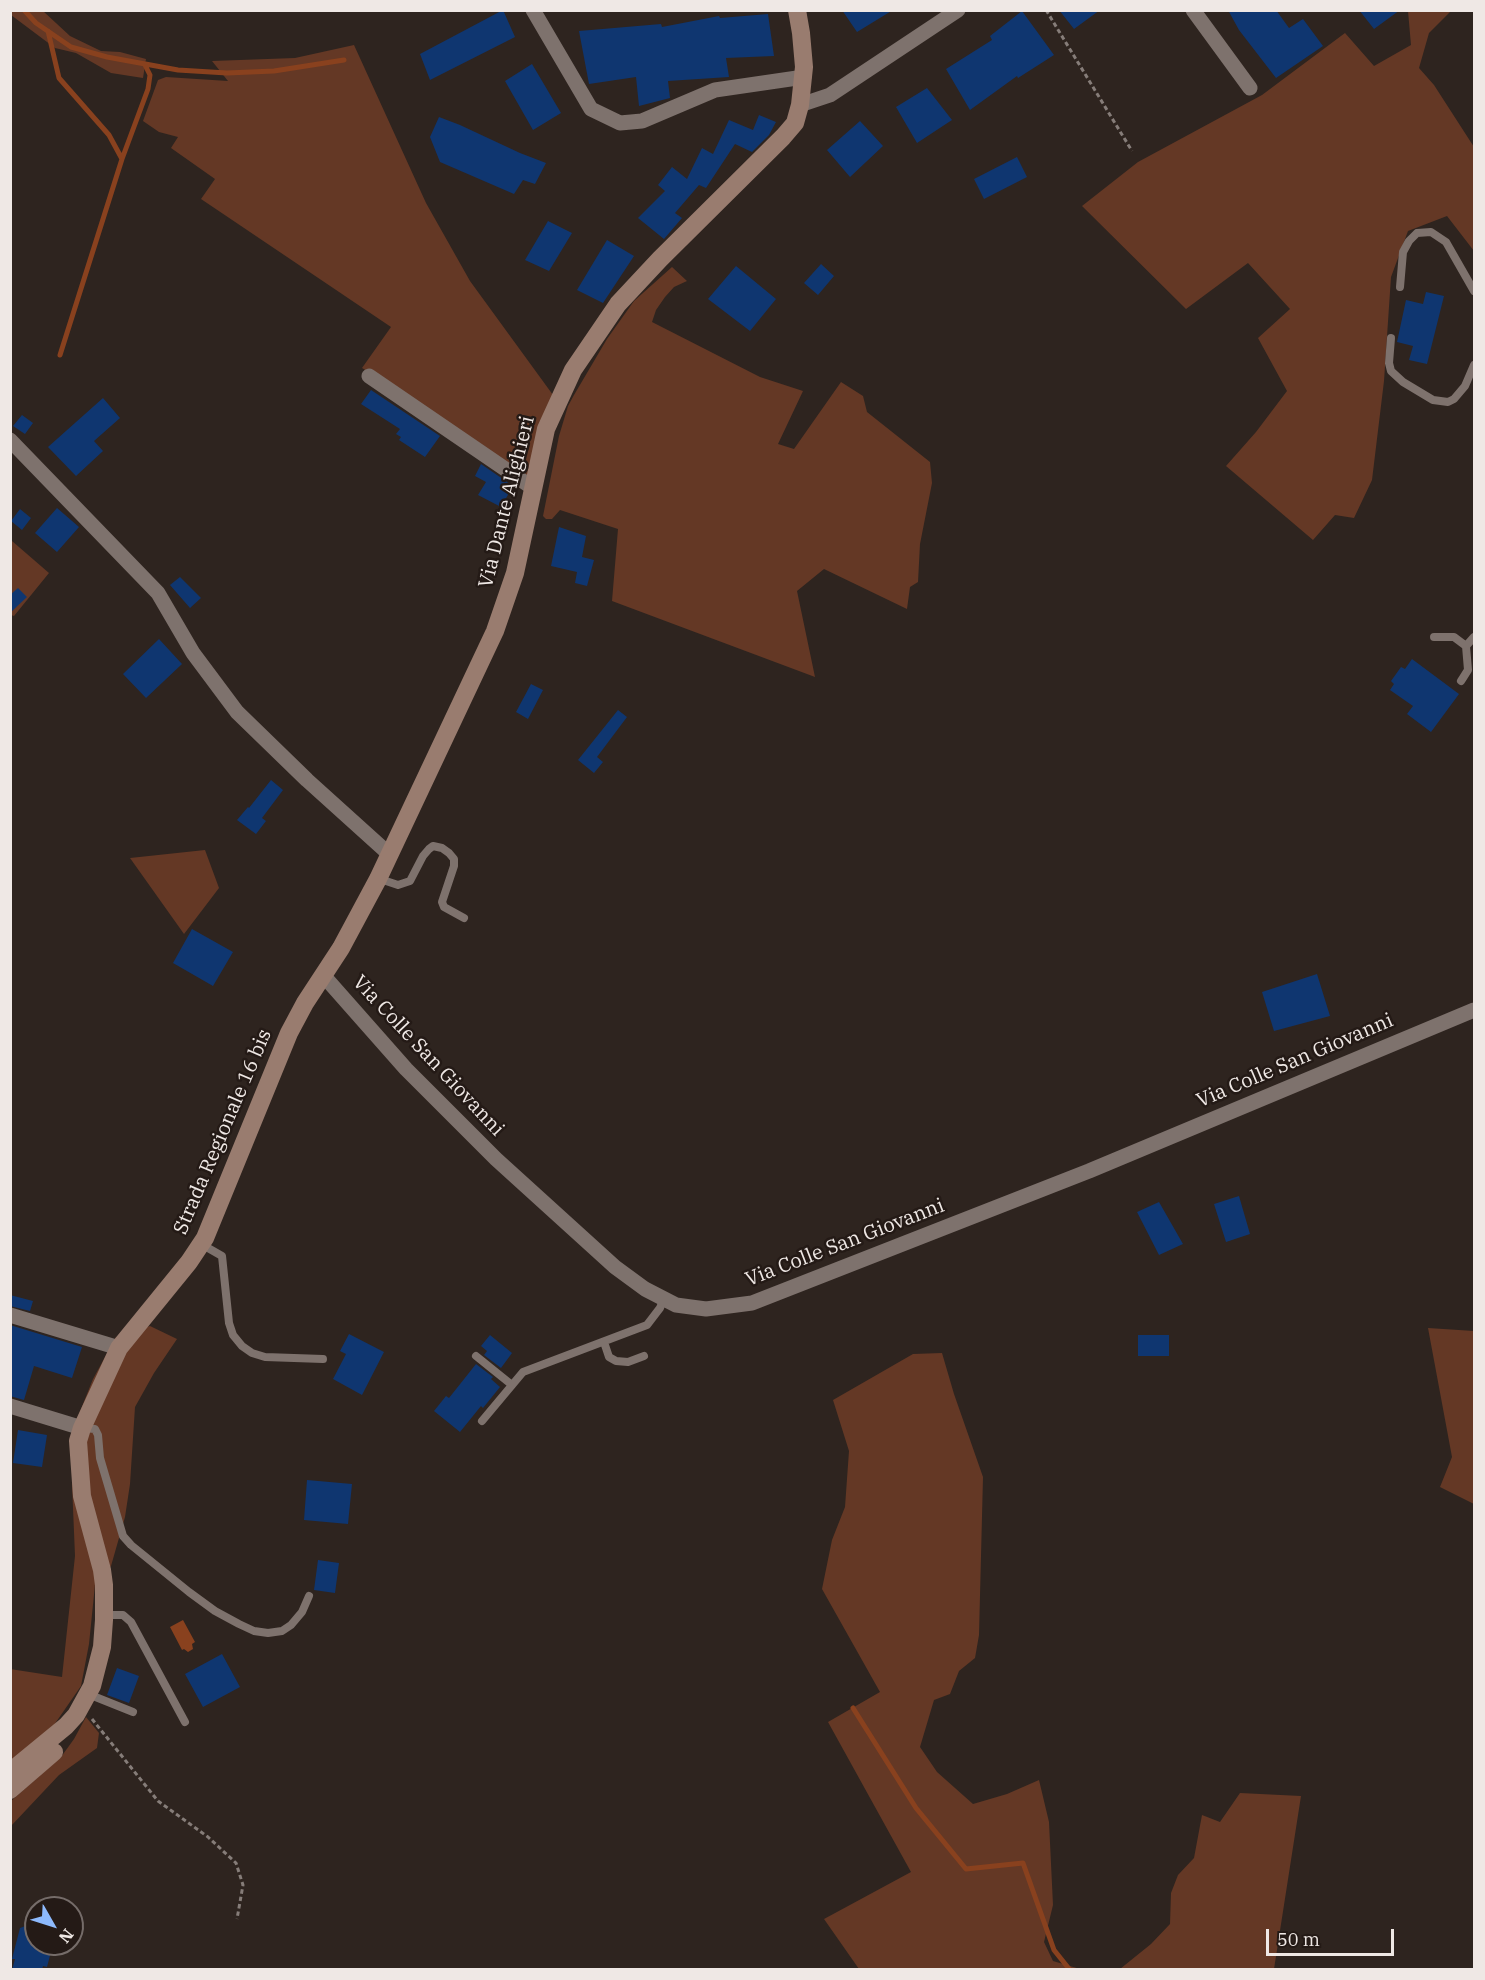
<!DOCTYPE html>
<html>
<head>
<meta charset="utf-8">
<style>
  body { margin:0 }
  #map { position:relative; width:1485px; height:1980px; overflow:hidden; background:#2e241f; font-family:"IBM Plex Serif",serif }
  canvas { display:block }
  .frame { position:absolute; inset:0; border:12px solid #efe8e5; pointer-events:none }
  .north { position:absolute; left:24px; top:1896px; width:60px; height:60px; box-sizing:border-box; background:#241a16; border:2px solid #756c69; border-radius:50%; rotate:129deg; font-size:16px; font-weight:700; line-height:24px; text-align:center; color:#efe8e5 }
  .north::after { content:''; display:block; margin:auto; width:21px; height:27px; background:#8db9fc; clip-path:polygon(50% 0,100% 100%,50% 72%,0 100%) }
  .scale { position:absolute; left:1266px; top:1929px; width:128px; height:27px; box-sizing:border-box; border:3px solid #efe8e5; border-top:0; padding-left:8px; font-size:18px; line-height:21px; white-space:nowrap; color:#efe8e5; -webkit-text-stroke:4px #241a16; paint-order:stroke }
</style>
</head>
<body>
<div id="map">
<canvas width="1485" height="1980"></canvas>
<div class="frame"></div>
<div class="north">N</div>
<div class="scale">50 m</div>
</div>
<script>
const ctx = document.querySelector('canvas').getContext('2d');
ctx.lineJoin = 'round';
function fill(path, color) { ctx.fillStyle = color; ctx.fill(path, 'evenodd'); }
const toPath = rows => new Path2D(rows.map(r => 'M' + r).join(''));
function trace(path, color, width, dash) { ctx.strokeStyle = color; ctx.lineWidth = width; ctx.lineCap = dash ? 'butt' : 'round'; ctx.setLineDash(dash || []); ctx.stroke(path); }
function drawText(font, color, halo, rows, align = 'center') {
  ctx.font = font + ' "IBM Plex Serif",serif'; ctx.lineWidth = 5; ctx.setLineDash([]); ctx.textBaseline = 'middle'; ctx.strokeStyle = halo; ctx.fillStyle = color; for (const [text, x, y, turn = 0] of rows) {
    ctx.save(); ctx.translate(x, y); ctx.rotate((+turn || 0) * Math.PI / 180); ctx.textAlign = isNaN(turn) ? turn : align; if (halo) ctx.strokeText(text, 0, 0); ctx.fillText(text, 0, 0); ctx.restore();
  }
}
fill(toPath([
  [11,10,43,11,70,36,101,51,120,52,146,59,143,78,111,73,76,53,55,48,11,15],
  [1408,11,1451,11,1429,33,1419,68,1434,85,1474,147,1474,251,1447,216,1408,231,1391,277,1384,381,1372,480,1354,518,1335,515,1313,540,1226,466,1256,432,1287,391,1258,338,1290,309,1248,263,1186,309,1082,206,1138,162,1262,95,1345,33,1374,66,1411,45],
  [354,45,426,203,470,281,553,395,530,481,384,381,362,368,391,327,201,199,215,179,171,148,178,137,159,132,143,121,158,80,166,77,228,81,212,61,295,58],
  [672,267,687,281,674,287,665,297,656,310,652,322,760,377,803,391,778,444,794,449,841,382,863,396,867,412,930,462,932,483,920,544,918,582,910,587,907,609,824,569,797,591,815,677,612,601,618,529,560,510,552,519,546,519,543,516,559,436,568,406,574,395,607,339,634,301],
  [12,541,49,573,14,616,11,615,10,543],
  [205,850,219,888,184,934,130,858],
  [150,1326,177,1339,154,1373,135,1407,130,1484,125,1517,111,1566,95,1585,89,1644,81,1686,54,1725,11,1761,10,1669,62,1677,75,1556,72,1484,77,1419,93,1379,116,1337],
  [1428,1328,1474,1331,1474,1504,1440,1487,1452,1457],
  [942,1353,954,1394,983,1477,979,1635,975,1658,959,1671,950,1694,934,1700,920,1747,937,1772,973,1804,1007,1794,1039,1780,1049,1822,1053,1905,1044,1942,1053,1961,1080,1969,859,1969,824,1919,911,1872,828,1722,880,1692,822,1589,832,1540,845,1507,849,1451,833,1400,913,1354],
  [86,1717,99,1733,97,1748,59,1775,11,1826,11,1801,61,1757,74,1739],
  [1240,1793,1301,1796,1274,1969,1120,1969,1151,1944,1170,1924,1171,1893,1178,1875,1194,1858,1202,1815,1220,1822]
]), '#643825');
fill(toPath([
  [183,1620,195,1642,192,1644,193,1649,188,1652,184,1649,182,1650,170,1627]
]), '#89411e');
trace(toPath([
  [24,10,36,23,71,47,107,57,178,70,227,73,274,71,344,60],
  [48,31,59,78,109,135,122,159,60,355],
  [122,159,148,89,150,75,145,65],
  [853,1708,916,1808,966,1869,1023,1863,1054,1950,1070,1970]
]), '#89411e', 5);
fill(toPath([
  [503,10,515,37,430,80,420,54],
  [842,10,893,10,857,32],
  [1059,10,1100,10,1074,29],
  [1228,10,1276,10,1289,28,1303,19,1323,46,1276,78,1239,30],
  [1359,10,1400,10,1374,29],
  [1022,11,1054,55,1018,78,1017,76,970,110,946,69,992,40,990,36],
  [768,14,774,56,726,58,729,77,668,81,670,98,639,106,636,77,589,84,579,31,661,24,662,27,719,16,720,18],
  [532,64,561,113,533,130,505,81],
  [927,88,952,120,917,143,896,107],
  [759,115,776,122,769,135,752,152,735,144,706,188,699,185,675,213,682,218,664,239,638,218,665,191,658,185,672,167,687,179,702,148,713,154,729,120,753,130],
  [439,117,460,125,520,153,546,163,535,184,523,180,514,194,440,162,430,137],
  [860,121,883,146,850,177,827,150],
  [1017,157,1027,177,984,199,974,179],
  [548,221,572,233,549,271,525,260],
  [607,240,634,256,603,303,577,290],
  [821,264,834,276,818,295,804,283],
  [736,266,776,299,750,331,708,299],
  [1426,292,1444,296,1427,364,1409,360,1413,346,1397,342,1406,300,1423,304],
  [371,390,440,436,425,457,399,440,401,437,396,434,400,429,361,404],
  [103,398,120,418,94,441,103,451,76,476,48,447],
  [22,415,33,423,25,434,13,426],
  [481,464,513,486,501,507,478,495,486,482,475,476],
  [57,508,79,527,57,552,35,533],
  [20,509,31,518,22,530,11,521],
  [559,527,586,536,582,557,594,560,587,586,575,583,577,572,551,566],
  [180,577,201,598,190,608,170,585],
  [18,588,27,597,10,613,10,595],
  [159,639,182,664,146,698,123,674],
  [1412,659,1459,694,1431,732,1407,714,1413,706,1390,690,1394,684,1391,681,1401,667,1405,669],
  [531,684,543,690,528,719,516,712],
  [618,710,627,717,597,757,603,762,594,773,578,760],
  [271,780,283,790,262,818,266,821,256,834,237,820,248,807,249,808],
  [192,929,233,952,213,986,173,963],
  [1317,974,1330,1016,1274,1031,1262,992],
  [1239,1196,1250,1234,1226,1242,1214,1204],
  [1159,1202,1183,1244,1159,1255,1137,1212],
  [10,1295,33,1301,30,1311,10,1306],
  [10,1325,82,1347,72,1378,34,1366,24,1400,10,1396],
  [349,1334,384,1352,362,1395,333,1379,346,1354,340,1351],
  [490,1335,512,1353,501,1368,484,1355,487,1351,481,1346],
  [1138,1335,1169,1335,1169,1356,1138,1356],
  [476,1364,493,1377,491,1379,500,1387,483,1408,481,1406,460,1432,434,1411,446,1396,449,1398],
  [18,1430,47,1435,42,1467,13,1463],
  [307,1480,352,1484,348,1524,304,1520],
  [318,1560,339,1563,335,1593,314,1590],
  [222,1654,240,1687,203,1707,185,1674],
  [117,1668,139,1676,129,1703,107,1695],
  [28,1925,36,1927,36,1944,53,1944,47,1967,43,1966,42,1970,12,1970,15,1959,12,1959,20,1928]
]), '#0f3670');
trace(toPath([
  [1046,10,1132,151],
  [92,1719,158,1801,208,1837,236,1863,243,1885,237,1919]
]), '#867d79', 3, [4.5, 3]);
trace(toPath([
  [1400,287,1403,252,1409,241,1417,233,1431,232,1446,242,1474,291],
  [1391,338,1389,363,1391,371,1403,382,1433,400,1448,402,1454,399,1465,386,1474,365],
  [1434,637,1454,637,1466,646,1468,670,1461,681],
  [1466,646,1474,637],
  [380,879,398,885,410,881,423,856,429,849,433,846,442,848,449,853,454,859,454,866,442,902,444,907,464,918],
  [201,1244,222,1256,229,1323,233,1335,242,1346,252,1353,265,1357,323,1359],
  [604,1342,609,1357,616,1361,628,1362,644,1356],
  [476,1356,512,1385],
  [482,1421,523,1372,647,1325,660,1308,664,1298],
  [82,1428,95,1429,98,1435,100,1458,123,1536,131,1545,189,1592,215,1611,239,1624,254,1631,268,1633,282,1631,291,1625,302,1612,309,1596],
  [105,1615,123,1615,131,1622,185,1722],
  [88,1694,133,1712]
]), '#7e726d', 8);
trace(toPath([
  [533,10,591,109,620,123,642,121,715,90,804,77],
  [1193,10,1250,88],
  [800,105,830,95,958,10],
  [369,376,533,488],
  [10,440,158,593,193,653,237,712,307,780,389,854],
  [323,975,406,1069,496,1159,615,1267,645,1289,676,1305,706,1309,752,1303,1089,1171,1474,1010],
  [10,1315,119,1348],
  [10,1406,82,1428]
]), '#7e726d', 15);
trace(toPath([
  [10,1772,66,1726,76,1715,92,1686,102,1647,104,1620,104,1585,102,1570,82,1496,78,1441,82,1428,119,1348,189,1262,205,1238,289,1033,305,1003,341,948,378,879,495,631,515,573,546,429,573,370,618,304,660,259,783,137,795,123,800,105,804,67,801,33,797,10],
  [10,1790,54,1752]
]), '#997c6f', 18);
drawText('20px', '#efe8e5', '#241a16', [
  ["Via Dante Alighieri",507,502,-76],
  ["Via Colle San Giovanni",428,1056,47],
  ["Via Colle San Giovanni",1295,1061,-23],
  ["Strada Regionale 16 bis",223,1132,-67],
  ["Via Colle San Giovanni",845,1243,-21]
]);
</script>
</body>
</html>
